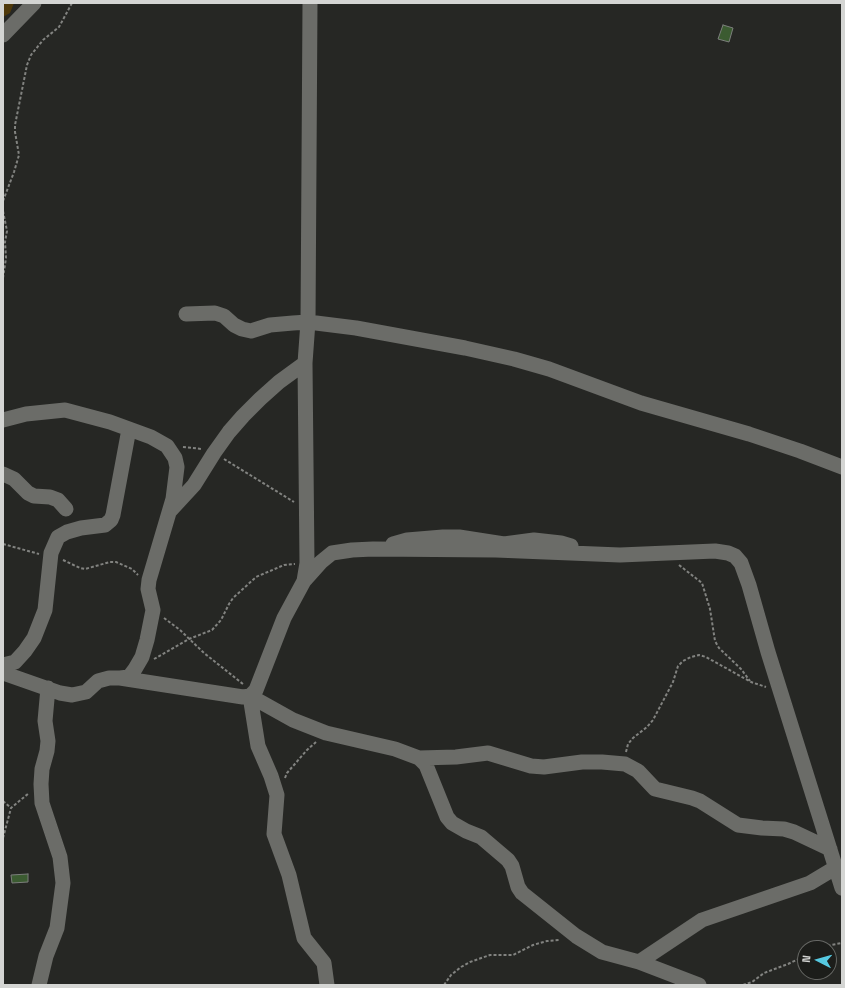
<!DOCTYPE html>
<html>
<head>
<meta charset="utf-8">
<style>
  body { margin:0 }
  #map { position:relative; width:845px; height:988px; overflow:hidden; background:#262724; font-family:"Space Grotesk",sans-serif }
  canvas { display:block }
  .frame { position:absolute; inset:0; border:4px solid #d4d5d3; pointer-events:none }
  .north { position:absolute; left:797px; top:940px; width:40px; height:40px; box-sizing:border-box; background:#1c1d1a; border:1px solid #666764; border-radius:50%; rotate:276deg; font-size:11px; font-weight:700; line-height:16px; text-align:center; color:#d4d5d3 }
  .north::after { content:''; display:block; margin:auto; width:14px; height:18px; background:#56c9e1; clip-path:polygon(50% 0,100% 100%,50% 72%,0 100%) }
</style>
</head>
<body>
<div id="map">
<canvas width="845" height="988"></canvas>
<div class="frame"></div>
<div class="north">N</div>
</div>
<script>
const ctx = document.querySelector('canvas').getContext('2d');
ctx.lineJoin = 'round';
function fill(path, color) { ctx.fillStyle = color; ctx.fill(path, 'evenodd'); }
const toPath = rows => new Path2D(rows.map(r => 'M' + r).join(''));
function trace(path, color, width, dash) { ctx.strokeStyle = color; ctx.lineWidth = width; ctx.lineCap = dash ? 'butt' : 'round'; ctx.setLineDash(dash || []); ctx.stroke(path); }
fill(toPath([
  [3,3,14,3,10,13,3,17]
]), '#4f390a');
const building = toPath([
  [723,25,733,28,729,42,718,39,723,25],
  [28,874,28,882,12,883,11,875,28,874]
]);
fill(building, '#3b5b31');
trace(building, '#7c7f7c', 1);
trace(toPath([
  [3,201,14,172,19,155,15,132,15,125,27,65,31,55,43,40,59,27,72,3],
  [3,211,7,231,5,242,6,258,3,278],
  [183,447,202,449],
  [224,459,294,502],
  [3,544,39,554],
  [63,560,80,568,85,569,110,562,116,562,132,569,138,575],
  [679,565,702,583,710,609,715,641,719,648,741,669,750,681],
  [164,618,180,630,204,653,243,684],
  [154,659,189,639,212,630,221,620,229,604,233,598,256,577,284,565,295,564],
  [626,752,628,744,633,738,647,727,653,720,673,682,678,666,683,661,691,657,699,655,706,657,751,682,766,687],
  [285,778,287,773,307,750,316,742],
  [3,801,11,808],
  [3,838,11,808,29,793],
  [823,948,831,945,842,943],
  [444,985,451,975,461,967,470,962,490,955,513,955,533,945,547,941,560,940],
  [743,985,752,982,764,973,788,964,805,956]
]), '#828380', 2, [3, 2]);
trace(toPath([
  [3,35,34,3],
  [186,314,215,313,224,316,234,325,242,329,251,331,270,325,293,323,308,322,356,328,465,348,514,359,549,369,641,403,749,434,800,451,842,467],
  [3,420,26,414,65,410,110,422,151,437,167,446,175,458,177,467,173,499,149,580,148,589,153,610,147,640,142,657,135,669,129,677,120,678],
  [3,474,14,479,28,493,34,496,50,497,58,500,66,509],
  [170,511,194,485,214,453,229,432,243,416,260,399,279,382,305,363],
  [393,544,407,540,443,537,459,537,504,544,534,540,561,543,571,546],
  [304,581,307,563,305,363,308,322,310,3],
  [3,665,15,662,25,651,34,638,45,610,51,553,58,537,67,532,81,528,105,525,111,520,113,515,129,429],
  [3,673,60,693,72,695,86,692,98,681,109,678,120,678,243,697,250,696,256,690,284,618,304,581,321,562,332,553,352,550,373,549,496,550,620,555,715,551,728,553,735,556,741,563,749,585,768,652,842,888],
  [250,696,293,720,326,733,395,749,419,758,456,757,488,753,531,766,544,767,582,762,602,762,625,764,638,771,655,789,692,798,700,801,738,825,762,828,784,829,794,832,830,849],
  [250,696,258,746,271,776,277,795,274,834,289,875,304,938,324,963,327,985],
  [419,758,426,765,447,817,452,823,466,831,481,837,508,860,512,866,518,887,522,893,576,936,602,952,639,962,699,985],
  [639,962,702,920,810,883,835,868],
  [39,985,46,956,57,928,63,883,60,857,42,803,41,784,42,769,47,751,48,741,45,721,48,688]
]), '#6b6c68', 15);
</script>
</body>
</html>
